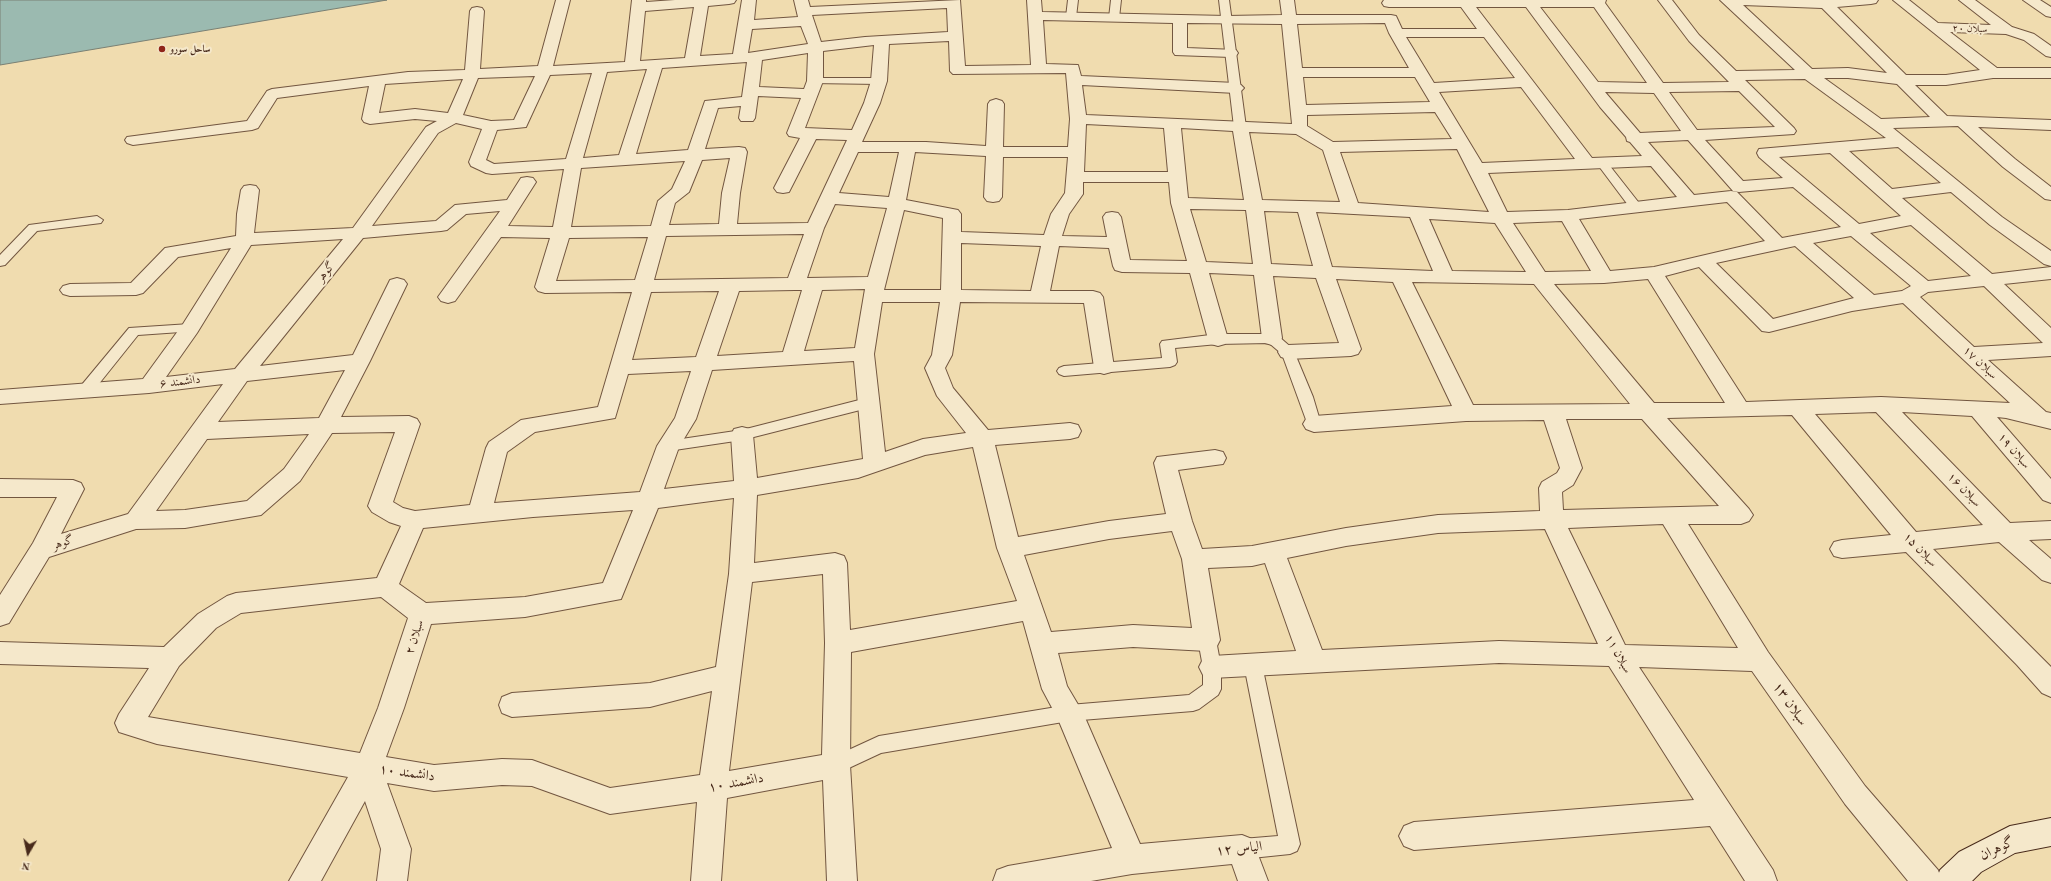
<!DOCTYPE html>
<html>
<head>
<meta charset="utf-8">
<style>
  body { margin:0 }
  #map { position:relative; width:2051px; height:881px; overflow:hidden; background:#f0dcaf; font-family:"Old Standard TT",serif }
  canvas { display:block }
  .north { position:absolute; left:8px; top:833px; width:40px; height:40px; -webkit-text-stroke:3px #f5e8cb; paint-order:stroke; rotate:189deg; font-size:11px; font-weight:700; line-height:16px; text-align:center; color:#482a1b }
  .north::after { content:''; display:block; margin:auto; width:14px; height:18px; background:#482a1b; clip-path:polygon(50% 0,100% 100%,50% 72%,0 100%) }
</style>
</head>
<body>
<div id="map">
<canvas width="2051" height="881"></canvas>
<div class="north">N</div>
</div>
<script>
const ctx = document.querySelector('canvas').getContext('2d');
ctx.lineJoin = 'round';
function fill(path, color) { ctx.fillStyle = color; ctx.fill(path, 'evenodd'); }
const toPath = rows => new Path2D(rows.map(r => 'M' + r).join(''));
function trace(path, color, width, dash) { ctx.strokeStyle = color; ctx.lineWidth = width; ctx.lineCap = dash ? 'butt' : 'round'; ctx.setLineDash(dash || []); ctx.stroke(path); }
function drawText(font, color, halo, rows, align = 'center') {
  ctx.font = font + ' "Old Standard TT",Amiri,serif'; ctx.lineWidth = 4; ctx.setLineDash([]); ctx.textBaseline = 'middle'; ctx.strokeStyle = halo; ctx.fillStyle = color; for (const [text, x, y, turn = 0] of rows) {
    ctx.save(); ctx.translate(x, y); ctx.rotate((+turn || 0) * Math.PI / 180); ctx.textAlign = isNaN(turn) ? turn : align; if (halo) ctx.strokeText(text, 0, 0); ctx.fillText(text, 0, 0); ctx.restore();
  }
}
const water = toPath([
  [0,0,387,0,0,65,0,0]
]);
fill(water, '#9bbab0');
trace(water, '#7a8074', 1);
const lane = toPath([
  [1068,0,1078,0,1076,17,1071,20,1066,17,1068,0],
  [1111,0,1121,0,1119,18,1114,21,1109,18,1111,0],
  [1219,0,1229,0,1246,127,1240,130,1234,127,1219,0],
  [815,78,879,78,884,81,879,84,811,83,810,81,811,79,815,78],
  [1602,160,1606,161,1639,203,1641,206,1639,209,1631,209,1598,165,1596,163,1602,160],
  [97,216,103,220,101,223,37,231,5,265,0,266,0,255,29,225,97,216],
  [190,324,195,325,197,328,195,331,138,335,90,395,85,396,80,395,78,391,80,387,129,328,190,324],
  [1218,334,1272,334,1277,335,1293,349,1313,397,1321,424,1319,428,1314,429,1309,428,1282,354,1269,343,1218,344,1175,348,1177,362,1175,365,1170,367,1064,376,1059,374,1057,371,1059,368,1064,366,1162,358,1160,344,1162,341,1218,334],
  [867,398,872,399,874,403,872,407,742,440,668,451,663,450,660,446,663,442,668,441,742,430,867,398],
  [1207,633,1213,635,1216,640,1221,667,1221,689,1218,695,1199,709,1193,711,1069,721,881,753,836,774,829,771,826,765,829,759,879,736,1069,705,1189,695,1203,685,1203,667,1198,640,1201,635,1207,633],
  [1253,657,1259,660,1262,665,1300,844,1297,851,1290,854,1242,859,1235,856,1232,849,1235,842,1242,839,1278,836,1244,665,1247,660,1253,657]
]);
const street = toPath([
  [556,0,570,0,553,66,625,62,632,0,646,0,646,2,675,0,736,0,734,3,729,4,708,6,700,56,733,54,742,0,756,0,754,20,798,17,794,0,808,0,810,7,960,0,965,66,1031,65,1027,0,1041,0,1042,12,1227,16,1282,15,1280,0,1294,0,1296,15,1391,15,1396,16,1402,29,1477,29,1461,7,1389,7,1384,6,1382,3,1384,0,1606,0,1605,3,1663,83,1729,82,1689,41,1658,0,1672,0,1699,35,1736,71,1795,70,1720,0,1878,0,1876,3,1871,4,1837,7,1906,75,1946,75,1980,70,1893,0,1909,0,1938,23,1991,25,1959,0,1975,0,2012,27,2034,34,2051,46,2051,57,2046,56,2024,40,2006,34,1950,32,1997,68,2051,68,2051,78,1993,78,1946,85,1915,85,1947,116,2051,120,2051,130,1978,127,2015,159,2051,187,2051,200,2045,199,2003,167,1958,126,1893,128,2002,217,2051,251,2051,266,2044,264,1990,225,1951,192,1902,198,1992,274,2051,267,2051,279,2004,284,2051,328,2051,356,1988,360,2046,412,2051,413,2051,429,2006,418,1997,417,2051,479,2051,503,2043,500,1972,416,1902,412,2010,523,2051,521,2051,539,2029,540,2051,559,2051,583,2042,580,1999,542,1933,549,2051,667,2051,697,2042,693,2017,665,1906,552,1842,558,1834,556,1830,549,1834,542,1842,540,1891,535,1792,415,1667,418,1749,509,1753,515,1749,521,1741,524,1688,524,1768,652,1865,786,1938,870,1942,881,1908,881,1845,804,1752,671,1639,667,1773,870,1777,881,1745,881,1710,826,1414,850,1404,846,1399,836,1404,826,1414,822,1694,800,1609,666,1499,663,1212,678,1203,675,1199,667,1203,659,1212,656,1296,651,1265,563,1252,566,1208,568,1220,640,1216,648,1207,651,1133,647,1058,653,1067,686,1083,713,1140,844,1242,835,1252,839,1268,881,1238,881,1232,864,1132,874,1091,881,993,881,997,870,1008,866,1112,848,1058,719,1042,689,1023,621,851,652,850,765,857,881,827,881,823,780,727,798,721,881,691,881,697,802,610,814,532,786,502,785,434,791,387,783,411,849,407,881,377,881,381,849,365,801,321,881,289,881,348,777,157,744,119,732,115,723,119,714,149,668,0,664,0,642,164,647,198,614,227,596,236,593,377,578,401,526,389,522,372,512,368,506,395,432,332,433,300,481,261,515,185,528,136,529,49,557,9,623,0,626,0,595,33,543,57,497,0,497,0,479,73,480,81,483,84,489,61,534,128,514,223,384,149,393,0,404,0,390,143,379,183,324,231,248,178,257,143,293,136,295,70,296,63,294,60,290,63,286,70,284,131,283,165,248,236,236,237,214,241,190,244,186,250,185,256,186,259,190,254,233,353,228,426,127,437,121,415,119,370,124,364,122,362,119,369,86,277,98,258,128,252,130,133,145,127,143,125,140,127,137,247,121,267,91,272,89,408,72,465,70,470,11,472,8,477,7,482,8,484,11,480,69,538,66,556,0],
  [1743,5,1822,8,1887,73,1848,68,1812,69,1743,5],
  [694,7,685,58,640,61,645,11,694,7],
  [1476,7,1526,7,1600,107,1626,137,1627,141,1630,142,1642,156,1592,158,1476,7],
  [1540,7,1594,7,1647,83,1598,82,1540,7],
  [947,8,948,32,865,37,821,42,812,15,947,8],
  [1043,20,1173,23,1173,52,1175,55,1231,57,1236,56,1238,53,1236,50,1187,48,1187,23,1282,24,1292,124,1086,115,1082,85,1236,93,1241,91,1244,88,1241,85,1236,83,1081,76,1078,65,1046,64,1043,20],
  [1385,23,1389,33,1409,68,1302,68,1297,24,1385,23],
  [801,26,808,44,748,53,752,29,801,26],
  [1406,37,1484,37,1515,78,1434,83,1406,37],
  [949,41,950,71,953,74,1066,73,1070,119,1068,147,1003,147,1004,104,1002,101,996,99,990,101,988,104,986,146,926,142,862,142,880,103,887,81,889,44,949,41],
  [874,45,871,81,864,103,852,130,805,128,823,81,823,51,874,45],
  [808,53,807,81,804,89,759,87,762,60,808,53],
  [747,62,742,97,705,101,688,150,636,154,662,68,747,62],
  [647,69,619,155,583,158,607,72,647,69],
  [592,73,566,159,494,164,486,160,497,130,526,127,550,75,592,73],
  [535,76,514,120,491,121,463,115,478,78,535,76],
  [1303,77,1415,77,1430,102,1306,105,1303,77],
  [1824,78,1848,78,1897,84,1930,117,1881,119,1824,78],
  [463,79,448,113,415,109,379,113,385,84,463,79],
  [1805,79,1886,138,1759,149,1757,153,1759,157,1783,178,1743,181,1705,140,1794,134,1796,131,1794,128,1745,80,1805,79],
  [1521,87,1575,159,1482,163,1439,92,1521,87],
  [1739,91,1775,127,1697,130,1669,92,1739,91],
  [1605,92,1654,93,1681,131,1640,133,1605,92],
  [758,96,801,98,787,133,789,136,800,138,774,188,777,192,783,193,789,192,816,139,847,140,808,223,737,224,740,193,747,152,745,148,739,147,705,149,718,108,741,106,739,118,741,121,753,121,755,118,758,96],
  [1435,112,1452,139,1333,142,1307,126,1307,115,1435,112],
  [456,123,482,129,469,162,471,166,486,173,492,174,564,169,553,227,508,226,536,182,533,178,527,177,521,178,507,200,455,205,436,221,372,226,438,133,456,123],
  [1086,124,1164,128,1168,172,1084,172,1086,124],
  [1181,128,1233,131,1244,200,1188,198,1181,128],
  [1249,132,1296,134,1323,150,1340,202,1262,200,1249,132],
  [1688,140,1733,191,1739,192,1793,187,1841,227,1782,238,1737,192,1731,191,1694,195,1648,142,1688,140],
  [1898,147,1941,183,1892,189,1849,151,1898,147],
  [1457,149,1489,212,1358,203,1340,152,1457,149],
  [858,152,899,152,889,197,839,193,858,152],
  [915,152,986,156,984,197,987,201,993,202,999,201,1002,197,1003,157,1068,157,1065,193,1051,214,1044,235,961,232,961,214,958,210,906,200,915,152],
  [1830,153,1901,216,1859,224,1779,157,1830,153],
  [730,158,722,193,719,224,669,225,675,203,689,192,702,160,730,158],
  [685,161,672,189,658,201,651,226,571,227,581,168,685,161],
  [1651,166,1677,197,1568,210,1507,212,1488,173,1651,166],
  [1083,182,1169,182,1171,203,1187,261,1130,260,1121,217,1118,213,1112,212,1106,213,1103,217,1107,237,1062,236,1069,214,1083,194,1083,182],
  [1727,202,1765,241,1654,267,1610,271,1579,219,1727,202],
  [835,204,887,208,868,277,807,278,824,228,835,204],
  [1190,209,1246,210,1253,264,1206,262,1190,209],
  [904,210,943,218,941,290,884,290,904,210],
  [500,211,438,297,441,301,448,303,455,301,501,237,550,238,535,287,538,291,545,293,632,292,598,407,521,420,489,442,486,448,470,505,415,511,403,508,393,502,420,424,417,419,409,416,341,417,370,361,407,284,404,280,397,278,390,280,353,355,260,366,363,238,441,231,447,230,466,214,500,211],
  [1264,211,1298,212,1313,266,1271,264,1264,211],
  [1316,212,1410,217,1433,271,1332,267,1316,212],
  [1429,219,1495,223,1526,272,1452,271,1429,219],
  [1562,221,1591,271,1545,272,1513,223,1562,221],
  [1911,225,1971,276,1928,281,1870,233,1911,225],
  [804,234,788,278,654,280,666,236,804,234],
  [1851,236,1911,286,1902,291,1874,295,1813,243,1851,236],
  [648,237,635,280,556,281,569,238,648,237],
  [343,239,235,369,166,377,197,333,251,245,343,239],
  [961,243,1041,246,1031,291,961,290,961,243],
  [1059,246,1109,248,1113,266,1115,270,1122,272,1190,273,1208,339,1211,344,1218,346,1225,344,1228,339,1209,273,1254,275,1262,338,1265,343,1272,345,1279,343,1282,338,1273,276,1316,278,1339,343,1288,345,1281,347,1278,352,1281,357,1288,359,1351,356,1358,354,1361,349,1336,279,1393,282,1452,406,1314,416,1306,419,1303,424,1306,429,1314,432,1466,421,1544,420,1560,468,1557,473,1542,482,1539,488,1540,511,1438,515,1346,528,1252,546,1202,549,1192,521,1178,470,1223,464,1226,458,1223,452,1215,450,1157,457,1154,463,1166,514,1109,521,1018,537,995,445,1070,439,1078,437,1081,431,1078,425,1070,423,988,430,953,388,945,368,952,355,960,302,1084,303,1094,367,1097,372,1104,374,1111,372,1114,367,1103,297,1100,293,1093,291,1050,291,1059,246],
  [1795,246,1854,298,1773,319,1716,263,1795,246],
  [1699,267,1762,331,1769,332,1852,311,1903,303,2010,403,1881,397,1746,402,1665,276,1699,267],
  [1648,279,1725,403,1654,403,1554,284,1604,283,1648,279],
  [1412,282,1534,284,1630,404,1473,405,1412,282],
  [1984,286,2043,343,1974,347,1920,297,1928,292,1984,286],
  [865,289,855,348,804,351,822,290,865,289],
  [795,290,802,290,783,352,717,356,739,291,795,290],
  [719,291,696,357,632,360,651,292,719,291],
  [882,302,940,302,932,355,925,368,937,396,966,433,923,439,885,452,874,354,882,302],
  [854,361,863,459,757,478,753,435,750,429,742,427,734,429,731,435,734,481,664,489,679,447,696,419,712,370,854,361],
  [345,370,319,418,218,422,247,381,345,370],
  [691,371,675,418,657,446,640,492,494,503,507,452,535,432,615,418,628,374,691,371],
  [1876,412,1983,525,1916,532,1815,414,1876,412],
  [1566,419,1642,419,1719,506,1563,510,1562,492,1573,485,1582,468,1566,419],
  [309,434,284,469,247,501,185,510,156,511,207,439,309,434],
  [973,447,997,548,1017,601,850,630,847,563,844,556,835,553,754,563,757,495,858,478,925,455,973,447],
  [734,498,729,574,716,667,650,683,512,693,502,697,499,705,502,713,512,717,650,707,712,691,700,775,610,788,532,760,502,759,434,765,386,757,404,708,431,624,525,617,621,599,658,508,734,498],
  [633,510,603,583,525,597,426,603,399,584,423,528,533,517,633,510],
  [1663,524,1738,648,1625,645,1568,528,1663,524],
  [1545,529,1598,644,1499,641,1322,650,1287,558,1346,546,1438,533,1545,529],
  [1172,531,1182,559,1192,628,1133,625,1051,632,1024,555,1109,539,1172,531],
  [823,574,825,643,822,755,729,771,752,582,823,574],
  [381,597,408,618,378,708,360,753,148,717,179,666,216,628,241,613,381,597],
  [2023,0,2040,0,2051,7,2051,17,2046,16,2023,0]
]);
const secondary = toPath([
  [2051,818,2051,846,2015,853,1981,872,1972,881,1936,881,1940,870,1959,852,2010,826,2051,818]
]);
trace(lane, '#725640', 2);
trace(street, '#725640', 2);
trace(secondary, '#482a1b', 2);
fill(lane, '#f5e8cb');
fill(street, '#f5e8cb');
fill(secondary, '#f5e8cb');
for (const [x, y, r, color] of [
  [162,49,4,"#8f2418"]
]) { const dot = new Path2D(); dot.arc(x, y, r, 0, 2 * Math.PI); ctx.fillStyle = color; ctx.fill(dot); trace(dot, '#f5e8cb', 1.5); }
drawText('10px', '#482a1b', '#f5e8cb', [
  ["سبلان ۲۰",1970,29,2]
]);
drawText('bold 10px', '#482a1b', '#f5e8cb', [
  ["ساحل سورو",170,49]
], 'left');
drawText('12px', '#482a1b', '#f5e8cb', [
  ["گوهر",326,272,-50],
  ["سبلان ۱۷",1980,363,43],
  ["دانشمند ۶",180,382,-7],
  ["سبلان ۱۹",2014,451,49],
  ["سبلان ۱۶",1964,490,46],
  ["گوهر",63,543,-18],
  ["سبلان ۱۵",1920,550,46],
  ["سبلان ۲",415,637,-72],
  ["سبلان ۱۱",1618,654,61]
]);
drawText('14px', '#482a1b', '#f5e8cb', [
  ["سبلان ۱۳",1790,704,55],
  ["دانشمند ۱۰",407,773,8],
  ["دانشمند ۱۰",736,783,-10],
  ["الیاس ۱۲",1239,849,-6],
  ["گوهران",1997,849,-25]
]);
</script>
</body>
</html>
